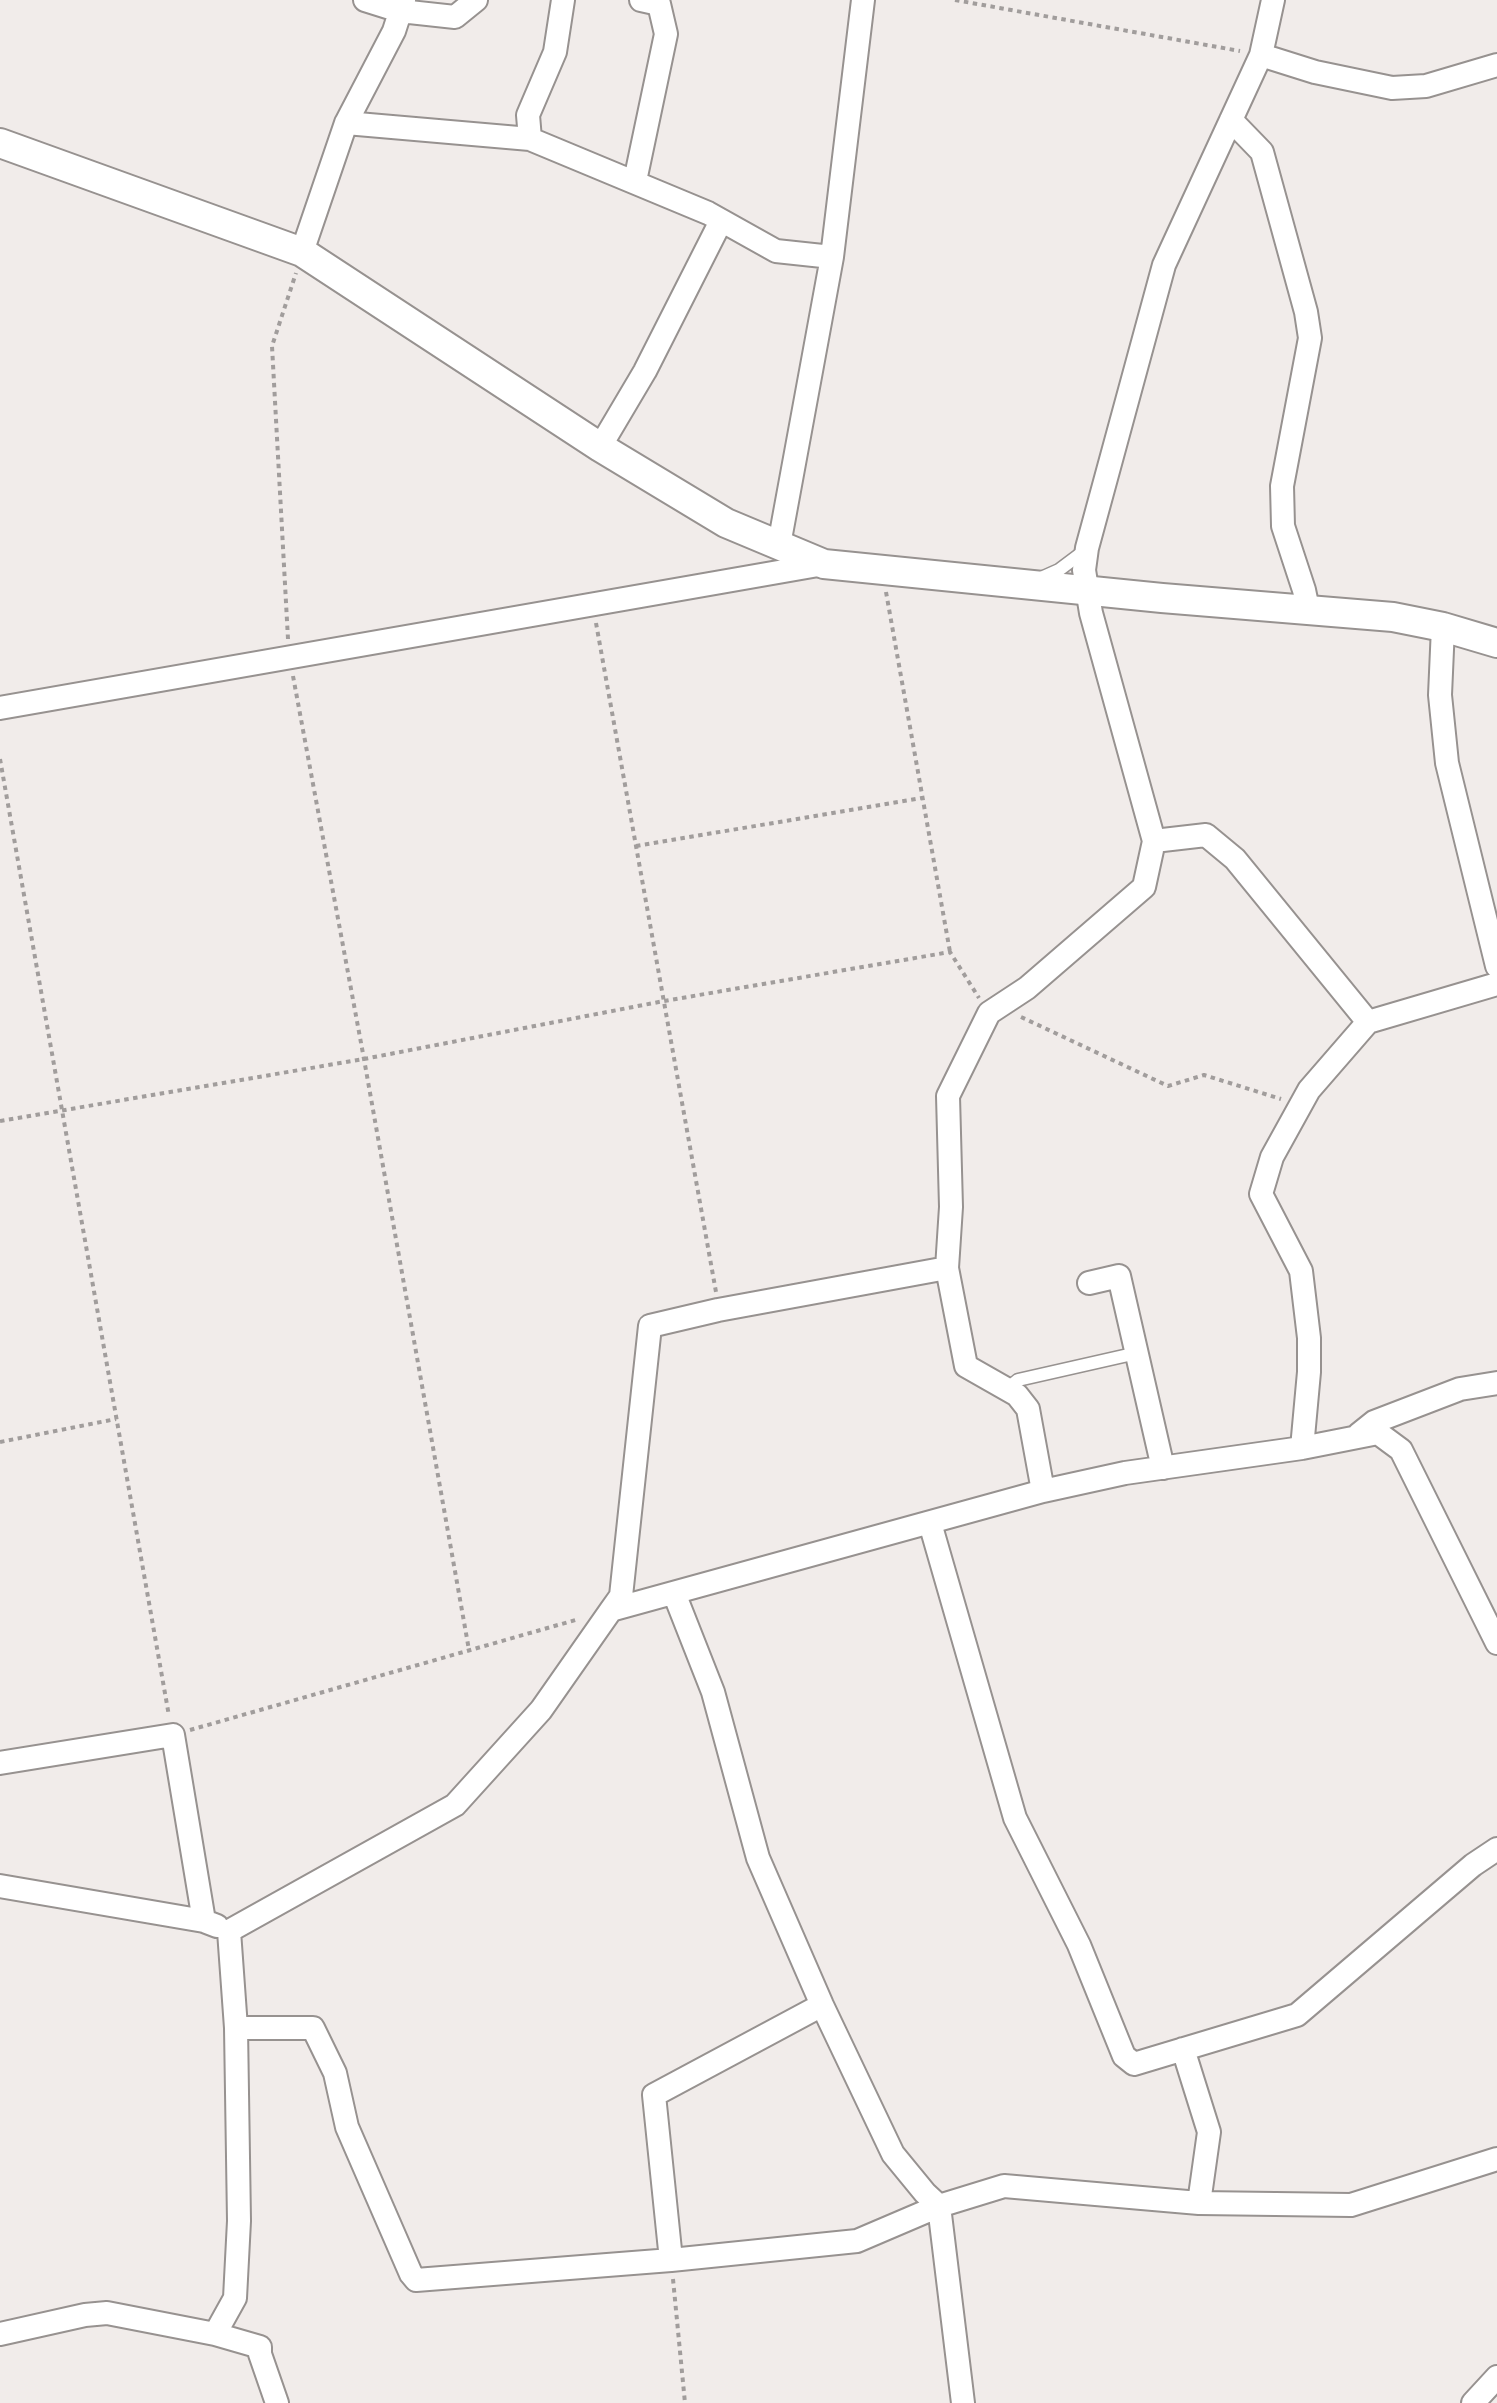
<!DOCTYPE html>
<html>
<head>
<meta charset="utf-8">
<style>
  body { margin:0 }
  canvas { display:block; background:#f1ecea }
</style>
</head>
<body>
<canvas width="1497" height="2403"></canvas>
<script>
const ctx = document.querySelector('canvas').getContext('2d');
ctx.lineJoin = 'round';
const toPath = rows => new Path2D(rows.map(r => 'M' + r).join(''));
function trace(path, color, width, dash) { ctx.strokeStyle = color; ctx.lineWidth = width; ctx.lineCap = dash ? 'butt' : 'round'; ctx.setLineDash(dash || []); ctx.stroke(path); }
const service = toPath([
  [1041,578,1059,570,1087,549],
  [1007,1389,1018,1380,1137,1353]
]);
const minor = toPath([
  [365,0,400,11,455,17,476,0],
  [563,0,555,52,528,115,530,139,708,213,776,251,832,257],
  [1261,55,1315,72,1392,88,1426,86,1497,65],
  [1231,120,1262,152,1306,312,1310,338,1282,486,1283,526,1304,590,1308,609],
  [346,123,530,139],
  [635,181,666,34,659,4,641,0],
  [302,252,346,123,394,31,404,0],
  [600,447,645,371,721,221],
  [779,545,832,257,863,0],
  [1443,627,1440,695,1447,763,1497,966],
  [0,708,824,564],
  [1154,841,1206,835,1235,859,1368,1022],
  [1089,1283,1119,1276,1163,1468],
  [1359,1434,1374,1422,1460,1389,1497,1383],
  [1302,1448,1309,1372,1309,1338,1301,1271,1261,1194,1272,1157,1309,1090,1368,1022,1497,984],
  [1043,1491,1028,1409,1017,1395,966,1366,947,1268,951,1207,948,1096,989,1013,1027,988,1144,887,1154,841,1091,613,1084,570,1087,548,1164,265,1261,55,1273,0],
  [930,1523,1015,1818,1079,1945,1124,2056,1134,2064,1297,2015,1473,1865,1497,1849],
  [674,1593,713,1692,758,1858,822,2005,893,2154,925,2193,939,2206,963,2403],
  [611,1610,1043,1491,1125,1473,1302,1448,1378,1433,1401,1450,1497,1643],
  [0,1763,173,1735,204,1921],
  [0,1886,204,1921,217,1926],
  [229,1931,455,1805,541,1710,611,1610,621,1596,650,1326,718,1310,947,1268],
  [236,2028,313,2028,335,2073,347,2127,411,2274,416,2280,671,2260,857,2241,939,2206,1004,2186,1199,2203,1351,2205,1497,2159],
  [1183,2049,1209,2132,1199,2203],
  [671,2260,654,2095,822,2005],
  [0,2334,85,2315,107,2313,215,2334,260,2347,260,2354,277,2403],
  [215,2334,235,2298,239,2221,236,2028,229,1931],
  [1473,2403,1497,2377]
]);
const tertiary = toPath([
  [0,143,302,252,600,447,726,523,824,564,1162,598,1393,617,1443,627,1497,643]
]);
trace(service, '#979290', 15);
trace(minor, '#979290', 26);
trace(tertiary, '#979290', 32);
trace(toPath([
  [955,0,1240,51],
  [886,592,950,952],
  [596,623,716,1292],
  [288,639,272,346,296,273],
  [293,676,364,1059,469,1650],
  [0,759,169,1716],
  [636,846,922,798],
  [1021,1017,1168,1086,1204,1075,1281,1099],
  [0,1121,364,1059,664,1001,950,952,979,998],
  [0,1442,116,1419],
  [190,1730,579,1619],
  [673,2279,685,2403]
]), '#a19d9c', 4, [4.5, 4.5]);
trace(service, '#fff', 12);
trace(minor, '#fff', 22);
trace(tertiary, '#fff', 28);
</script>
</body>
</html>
